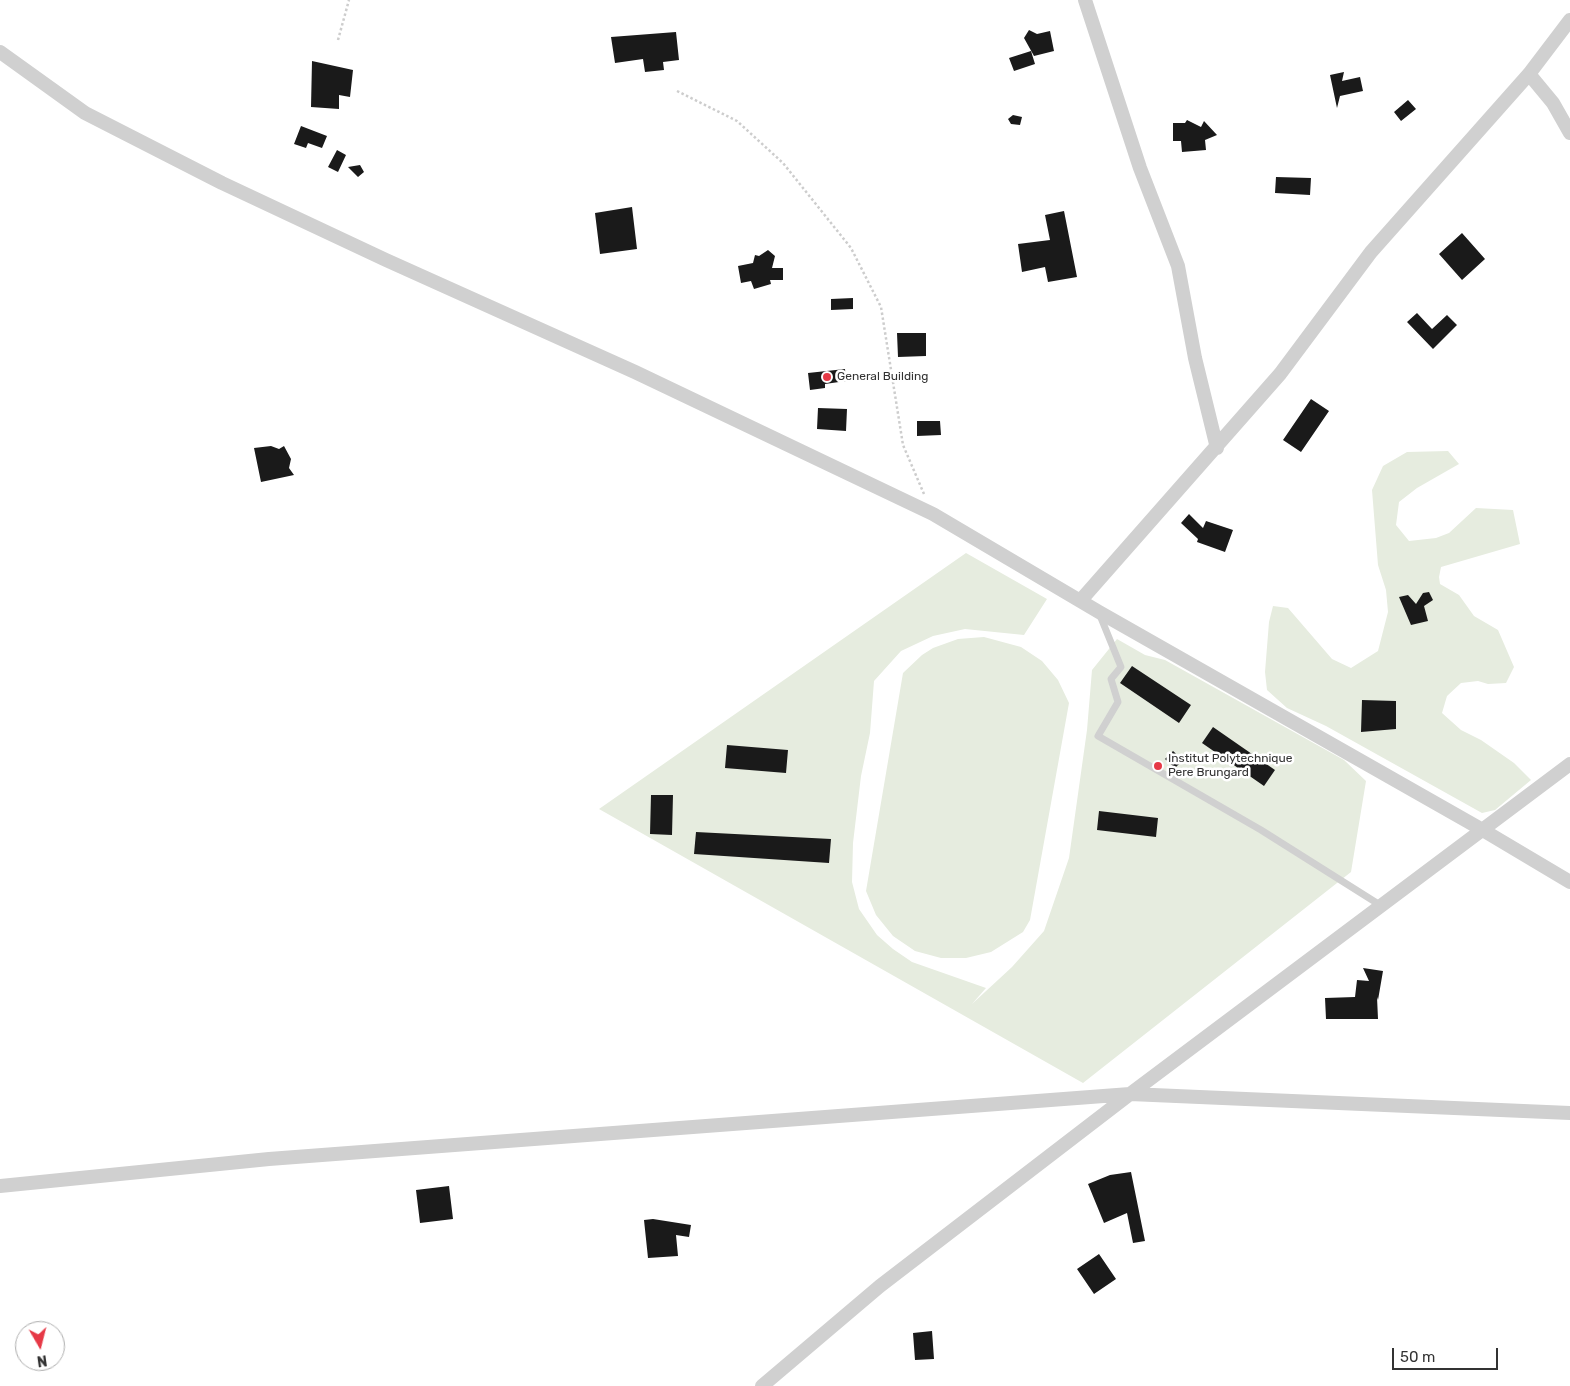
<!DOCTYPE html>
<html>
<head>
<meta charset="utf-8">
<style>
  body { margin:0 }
  #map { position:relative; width:1570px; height:1386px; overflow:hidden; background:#fff; font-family:Rubik,sans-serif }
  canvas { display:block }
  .north { position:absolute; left:15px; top:1321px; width:50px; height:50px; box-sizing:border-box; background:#fff; border:1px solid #adadad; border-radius:50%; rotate:172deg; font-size:14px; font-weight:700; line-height:20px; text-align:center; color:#333 }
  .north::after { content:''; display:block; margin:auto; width:18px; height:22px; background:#e63946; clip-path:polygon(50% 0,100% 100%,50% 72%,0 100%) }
  .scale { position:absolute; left:1392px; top:1348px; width:106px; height:22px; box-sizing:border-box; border:2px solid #333; border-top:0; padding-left:6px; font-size:15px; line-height:18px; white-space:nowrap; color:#333; -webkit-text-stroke:4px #fff; paint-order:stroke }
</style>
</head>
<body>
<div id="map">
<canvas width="1570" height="1386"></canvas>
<div class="north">N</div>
<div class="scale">50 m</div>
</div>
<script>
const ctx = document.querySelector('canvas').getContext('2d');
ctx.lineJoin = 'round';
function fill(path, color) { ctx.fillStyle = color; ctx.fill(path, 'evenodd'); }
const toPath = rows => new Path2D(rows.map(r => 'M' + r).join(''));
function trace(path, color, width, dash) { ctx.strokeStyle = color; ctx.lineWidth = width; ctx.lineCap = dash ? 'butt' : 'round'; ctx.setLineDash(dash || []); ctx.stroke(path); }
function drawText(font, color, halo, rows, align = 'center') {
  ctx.font = font + ' Rubik,sans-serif'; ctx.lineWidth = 5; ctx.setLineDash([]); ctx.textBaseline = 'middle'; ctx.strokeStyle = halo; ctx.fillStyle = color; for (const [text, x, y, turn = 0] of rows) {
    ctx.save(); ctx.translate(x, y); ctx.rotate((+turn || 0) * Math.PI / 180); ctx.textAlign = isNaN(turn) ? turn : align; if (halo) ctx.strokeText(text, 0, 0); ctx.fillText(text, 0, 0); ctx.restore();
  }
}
fill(toPath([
  [1448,451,1459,464,1417,488,1399,502,1396,525,1409,541,1436,538,1449,533,1476,508,1513,510,1520,544,1441,567,1439,577,1440,584,1459,595,1474,616,1498,630,1514,667,1506,683,1488,684,1478,681,1461,683,1447,696,1442,713,1461,730,1481,740,1514,763,1531,780,1495,810,1482,813,1326,726,1287,708,1267,690,1265,672,1269,622,1273,606,1288,608,1332,659,1351,668,1378,651,1388,612,1386,590,1378,565,1372,490,1383,466,1407,452],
  [966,553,1047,599,1024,635,965,629,933,636,901,651,874,681,870,733,861,776,853,843,852,882,859,909,877,935,893,949,912,962,986,988,972,1004,1012,967,1044,931,1069,858,1087,730,1092,670,1117,639,1145,655,1165,660,1344,760,1366,781,1351,872,1083,1083,599,809],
  [984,637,1021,647,1042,661,1058,680,1069,703,1030,920,1023,932,991,952,966,958,941,958,915,951,893,936,876,915,866,891,903,673,922,655,933,648,958,639]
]), '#e6ecdf');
fill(toPath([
  [1029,30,1037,34,1050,31,1054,51,1034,56,1024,38],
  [676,32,679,60,663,62,664,70,645,72,643,59,615,63,611,37],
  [1031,51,1035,64,1014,71,1009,58],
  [312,61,353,70,350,97,339,95,339,109,311,107],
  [1344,72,1342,81,1360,77,1363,91,1340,96,1337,108,1330,75],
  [1408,100,1416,109,1401,121,1394,112],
  [1013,115,1022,117,1020,125,1011,124,1008,119],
  [1187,120,1201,127,1204,121,1217,135,1205,140,1206,150,1182,152,1181,141,1173,141,1173,123,1185,123],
  [301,126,327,136,322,148,308,143,306,148,294,144],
  [337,150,346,155,338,172,328,167],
  [360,165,364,172,358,177,348,167],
  [1276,177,1311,178,1310,195,1275,193],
  [632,207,637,249,600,254,595,213],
  [1064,211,1077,277,1048,282,1045,267,1022,272,1018,244,1050,240,1045,215],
  [1462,233,1485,259,1462,280,1439,254],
  [768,250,775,256,772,268,783,268,783,280,770,280,771,284,754,289,751,281,741,283,738,266,753,263,755,255,759,256],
  [853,298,853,309,831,310,831,299],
  [1417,313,1432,329,1447,315,1457,325,1433,349,1407,322],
  [897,333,926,333,926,356,898,357],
  [845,369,846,381,825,384,825,388,810,390,808,373],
  [1311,399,1329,411,1301,452,1283,440],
  [818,408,847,409,846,431,817,429],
  [917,421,940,421,941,435,917,436],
  [271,446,279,449,284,446,291,459,289,468,294,475,261,482,254,448],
  [1189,514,1203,528,1206,521,1233,530,1225,552,1197,542,1198,539,1181,523],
  [1429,592,1433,600,1424,606,1428,621,1411,625,1399,597,1408,595,1416,604,1423,593],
  [1132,666,1191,705,1179,723,1120,683],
  [1362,700,1396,701,1396,729,1361,732],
  [1213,727,1275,770,1264,786,1202,743],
  [727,745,788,750,786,773,725,768],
  [1173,751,1183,760,1175,768,1165,759],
  [651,795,673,795,672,835,650,834],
  [1099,811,1158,818,1156,837,1097,830],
  [696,832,831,839,829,863,694,854],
  [1363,968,1383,971,1378,1000,1377,997,1378,1019,1326,1019,1325,998,1355,997,1357,980,1369,981],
  [1131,1172,1145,1241,1133,1243,1127,1213,1104,1223,1088,1184,1110,1175],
  [449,1186,453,1219,420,1223,416,1190],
  [653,1219,691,1225,689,1237,676,1235,678,1256,648,1258,644,1220],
  [1099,1254,1116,1279,1094,1294,1077,1269],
  [932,1331,934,1359,915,1360,913,1333]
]), '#1a1a1a');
trace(toPath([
  [338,40,349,0],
  [677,91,737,121,783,163,851,248,881,307,903,445,924,494]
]), '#cdcdcd', 2.5, [2.5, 2.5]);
trace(toPath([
  [1099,613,1121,667,1111,679,1118,702,1098,736,1261,830,1380,905]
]), '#d0d0d0', 7);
trace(toPath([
  [1085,0,1140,168,1178,266,1195,358,1217,448],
  [0,52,85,113,222,183,386,260,635,372,933,514,1099,612,1481,829,1570,882],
  [1529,74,1553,103,1570,133],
  [1081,600,1280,374,1371,252,1529,74,1570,20],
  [0,1186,269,1159,1130,1094,1570,1113],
  [762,1386,880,1286,1130,1094,1570,764]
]), '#d0d0d0', 14);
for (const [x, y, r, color] of [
  [827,377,5,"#e63946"],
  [1158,766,5,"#e63946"]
]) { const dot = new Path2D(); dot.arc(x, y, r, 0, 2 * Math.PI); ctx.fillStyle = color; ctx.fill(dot); trace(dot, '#fff', 2); }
drawText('12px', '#333', '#fff', [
  ["General Building",837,377],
  ["Institut Polytechnique",1168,759],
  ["Pere Brungard",1168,773]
], 'left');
</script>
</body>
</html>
